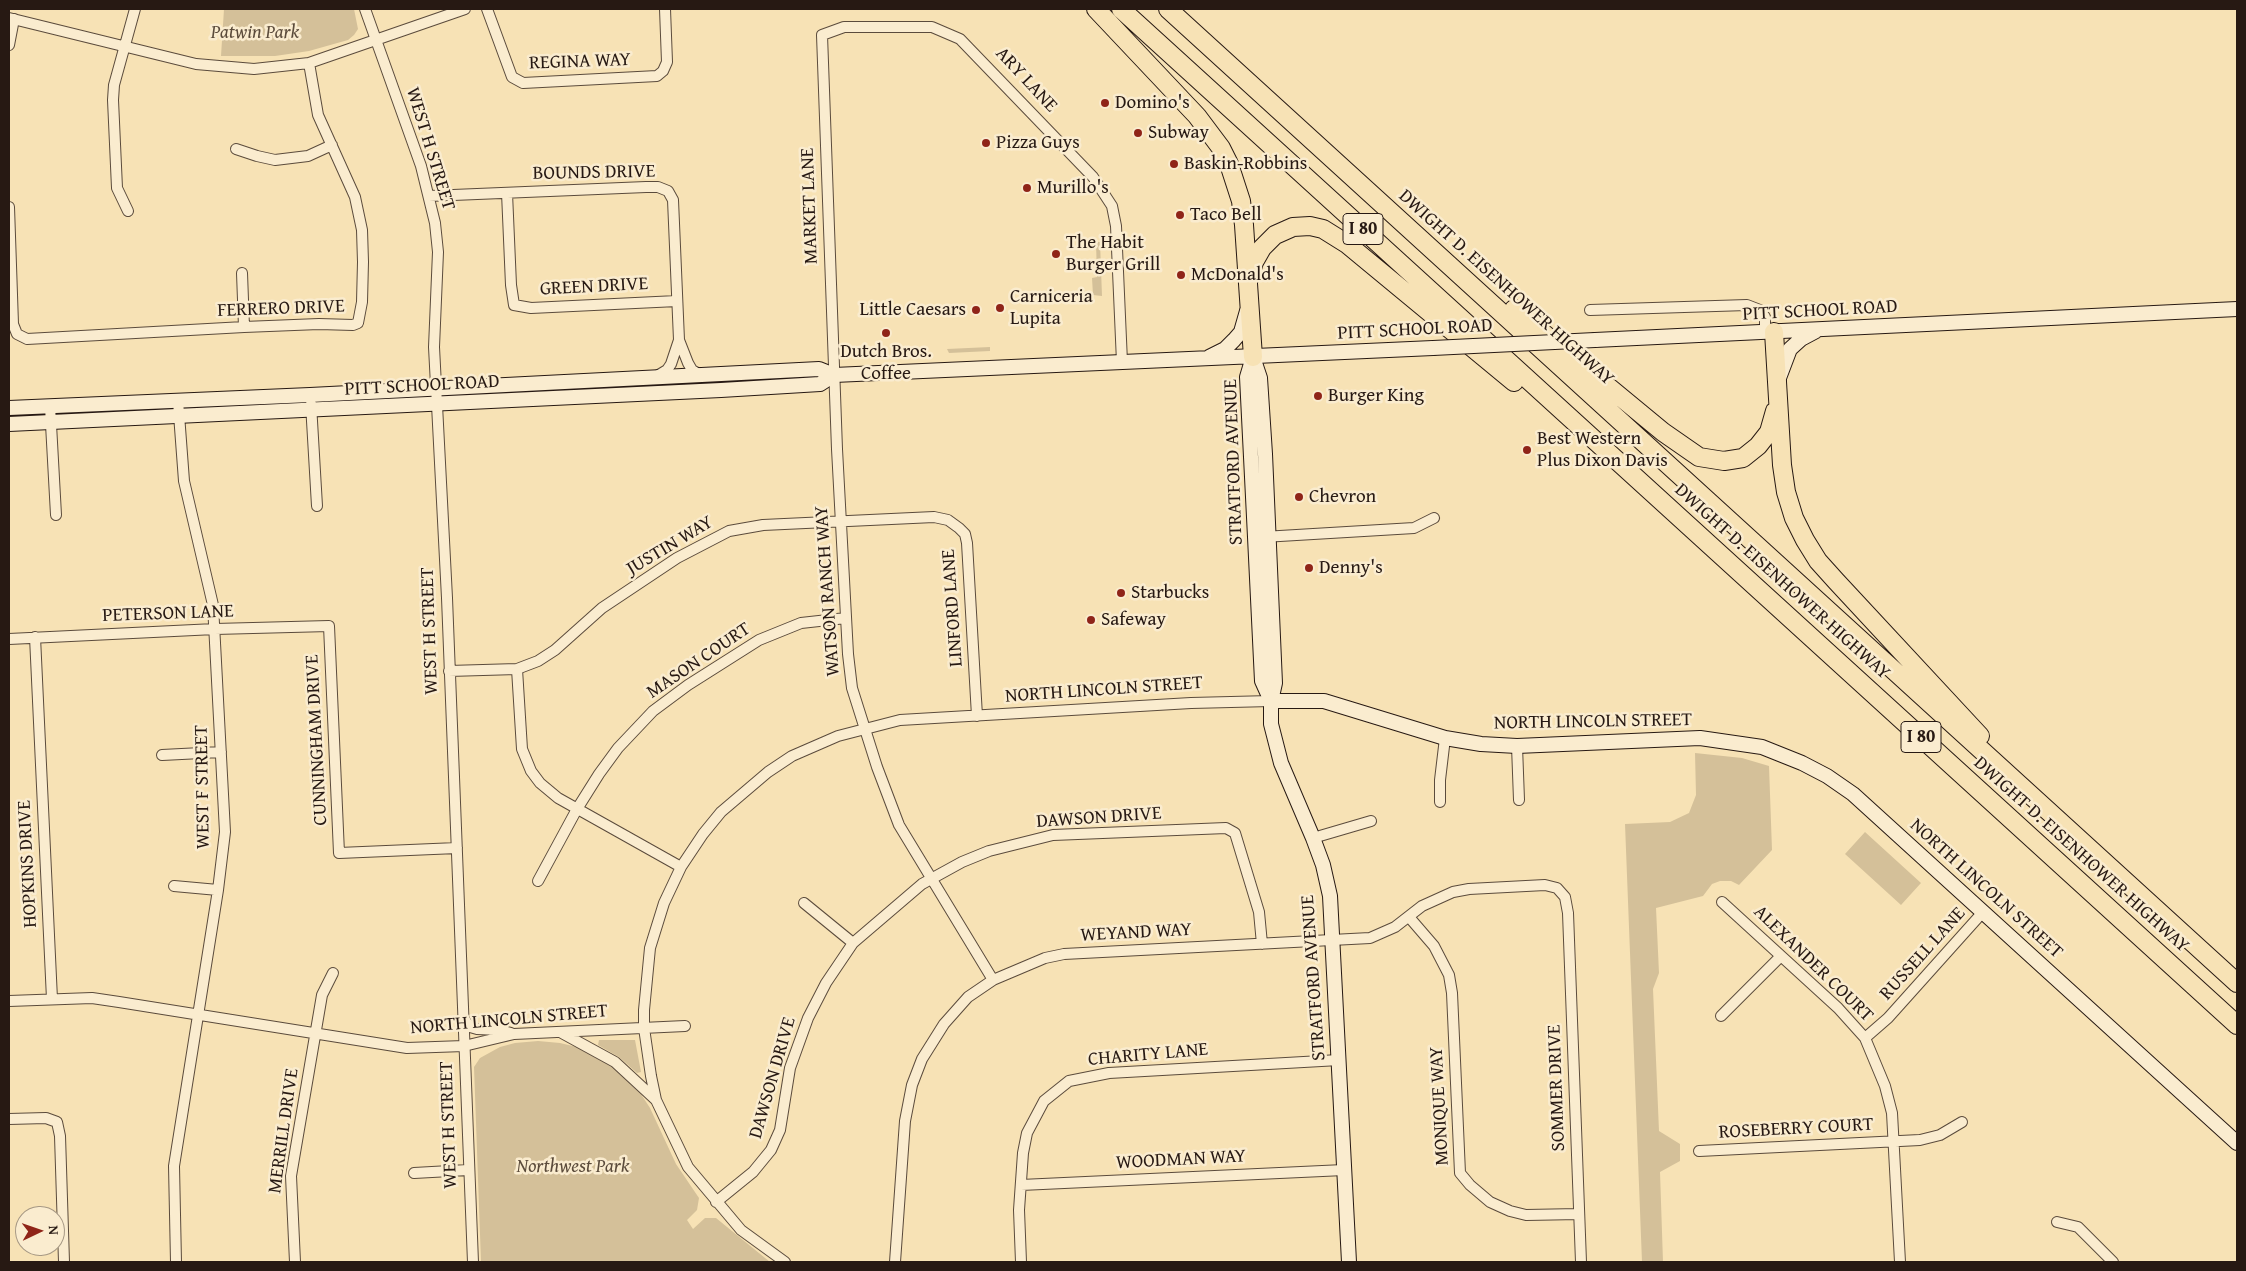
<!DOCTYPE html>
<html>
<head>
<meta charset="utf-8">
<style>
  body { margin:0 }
  #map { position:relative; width:2246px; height:1271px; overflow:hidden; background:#f7e2b5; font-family:"Gentium Book Plus",serif }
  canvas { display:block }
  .frame { position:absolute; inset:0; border:10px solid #271913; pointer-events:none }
  .north { position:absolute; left:15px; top:1206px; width:50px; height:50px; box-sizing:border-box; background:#faeccf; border:1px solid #a69884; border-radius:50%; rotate:87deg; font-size:14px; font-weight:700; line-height:20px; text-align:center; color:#271913 }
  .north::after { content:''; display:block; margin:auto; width:18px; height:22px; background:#8f2418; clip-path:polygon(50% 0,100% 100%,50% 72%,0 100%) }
</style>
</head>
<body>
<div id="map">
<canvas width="2246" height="1271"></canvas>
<div class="frame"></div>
<div class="north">N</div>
</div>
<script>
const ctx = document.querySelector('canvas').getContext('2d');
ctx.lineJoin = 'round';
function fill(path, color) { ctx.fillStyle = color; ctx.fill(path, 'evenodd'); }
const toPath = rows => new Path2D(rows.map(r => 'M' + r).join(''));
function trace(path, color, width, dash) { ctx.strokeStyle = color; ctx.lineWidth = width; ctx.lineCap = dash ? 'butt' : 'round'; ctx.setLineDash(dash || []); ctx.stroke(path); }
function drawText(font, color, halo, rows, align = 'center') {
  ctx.font = font + ' "Gentium Book Plus",serif'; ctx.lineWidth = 5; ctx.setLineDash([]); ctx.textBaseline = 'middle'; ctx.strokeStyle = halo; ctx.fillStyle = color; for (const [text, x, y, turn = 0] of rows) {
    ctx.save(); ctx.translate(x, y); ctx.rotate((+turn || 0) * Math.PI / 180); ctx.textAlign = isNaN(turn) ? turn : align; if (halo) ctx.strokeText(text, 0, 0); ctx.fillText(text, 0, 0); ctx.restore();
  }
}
fill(toPath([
  [224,9,354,9,358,29,354,35,348,40,309,51,275,56,221,56],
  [1096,242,1100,242,1102,296,1093,295,1092,278,1097,277],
  [990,347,990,351,949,353,947,349],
  [1695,753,1742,758,1769,766,1772,850,1739,885,1731,881,1720,881,1712,884,1703,896,1656,908,1659,973,1653,989,1659,1131,1680,1144,1680,1161,1660,1172,1663,1262,1642,1262,1625,824,1670,822,1689,813,1696,795],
  [1865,832,1921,883,1901,905,1845,854],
  [599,1040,635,1040,641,1072,637,1073,619,1057,598,1045],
  [538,1041,560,1043,581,1048,606,1061,635,1085,650,1108,676,1164,699,1198,697,1210,687,1220,693,1229,705,1218,716,1218,770,1262,481,1262,474,1067,480,1058,500,1047,515,1043]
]), '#d4c099');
const street = toPath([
  [365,9,421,166,435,223,438,252,434,347,447,598,473,1262],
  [487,9,512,77,523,83,657,76,663,71,667,62,665,9],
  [9,18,196,64,254,69,309,63,465,9],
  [9,45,14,19],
  [236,149,257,156,275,160,308,156,332,145],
  [507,193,511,285,514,305,531,308,677,301],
  [429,196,646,187,658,187,668,191,673,200,679,340,688,363,692,370,701,375],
  [9,207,13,324,17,334,27,339,244,327,319,324,353,325,358,323,362,302,363,262,362,230,355,197,318,115,309,63],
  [128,211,117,188,113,100,114,85,135,9],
  [242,273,244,327],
  [1590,310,1747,305,1760,310,1765,317,1765,332],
  [657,376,667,370,671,364,679,340],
  [311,404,317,506],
  [50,406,56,515],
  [1263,537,1414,528,1434,518],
  [35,637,52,999],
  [9,639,215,629,329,626,339,853,457,848],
  [517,669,522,749,531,771,540,783,558,798,681,867],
  [449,671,517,669,538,661,555,650,602,608,677,558,729,531,763,525,934,517,948,520,959,528,965,534,967,543,977,716],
  [1517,746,1519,800],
  [162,755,221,752],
  [1440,802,1440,780,1445,738],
  [1313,838,1371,821],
  [538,881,577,809,599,774,618,748,653,711,688,685,759,640,801,623,846,618],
  [174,886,218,890],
  [1722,902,1838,1008,1865,1038,1885,1086,1892,1113,1900,1262],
  [804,903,853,943],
  [1409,917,1434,946,1449,975,1452,993,1460,1173,1470,1185,1490,1202,1510,1211,1526,1215,1579,1214],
  [993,980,899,825,877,767,852,688,848,654,837,449,822,35,844,27,932,27,960,39,1093,177,1112,206,1116,226,1122,362],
  [9,1001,92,998,119,1002,407,1048,464,1046,514,1034,685,1026],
  [1721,1016,1781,956],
  [463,1017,470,1027,477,1029,500,1030,511,1033],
  [562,1033,615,1062,656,1100],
  [1865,1038,1888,1018,1983,912],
  [9,1119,46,1118,57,1122,60,1136,64,1262],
  [1699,1151,1920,1140,1940,1135,1962,1122],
  [414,1173,468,1170],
  [1021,1185,1344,1170],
  [716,1202,753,1172,771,1150,780,1130,790,1068,808,1018,826,983,853,943,922,884,962,862,989,851,1053,835,1226,828,1235,833,1259,912,1262,944],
  [2057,1222,2078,1227,2113,1262],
  [176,1262,174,1166,218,890,225,832,213,605,184,481,178,401],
  [295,1262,291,1176,322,995,333,973],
  [785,1262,741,1230,688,1167,656,1100,651,1076,644,1028,644,1010,650,948,664,903,681,867,703,834,721,812,768,772,792,756,838,736,900,720,1191,703,1271,701],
  [895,1262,905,1121,912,1085,922,1059,944,1024,968,997,993,980,1045,958,1064,954,1370,938,1395,927,1422,906,1453,892,1469,889,1545,885,1557,888,1565,897,1568,913,1581,1262],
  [1021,1262,1019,1210,1023,1153,1027,1133,1044,1101,1069,1081,1109,1073,1339,1060]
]);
const secondary = toPath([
  [1595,340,2237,309],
  [1209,357,1225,349,1234,340,1241,332,1247,311],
  [1253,357,1260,378,1265,454,1275,683,1271,701,1271,724,1281,763,1313,838,1323,865,1330,896,1349,1262],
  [1253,357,1247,377,1255,537,1262,681,1271,701],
  [1779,378,1790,349,1801,339,1816,331],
  [9,408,310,395,819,369,834,375,1433,348],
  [9,424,721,390,820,384,834,375],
  [1271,701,1324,701,1445,738,1481,744,1517,746,1700,738,1762,747,1802,763,1827,776,1853,794,2237,1143]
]);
const highway = toPath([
  [1096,9,1197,116,1221,148,1229,164,1241,201,1244,225,1253,357],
  [1121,9,2237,1025],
  [1168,9,2237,983],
  [1249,279,1254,262,1262,248,1275,235,1293,227,1310,226,1323,229,1347,244,1514,382],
  [1514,309,1663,432,1699,457,1724,461,1743,458,1758,446,1769,432,1775,411],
  [1774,332,1782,465,1786,492,1794,518,1805,540,1818,561,1836,581,1980,736]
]);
trace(street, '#5b4b3c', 12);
trace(secondary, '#271913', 16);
trace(highway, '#271913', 20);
trace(street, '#faeccf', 10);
trace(secondary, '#faeccf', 14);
trace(highway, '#f7e2b5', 18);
const secondaryBridge = toPath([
  [1433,348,1595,340]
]);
trace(secondaryBridge, '#271913', 16, []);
trace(secondaryBridge, '#faeccf', 14);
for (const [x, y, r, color] of [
  [1105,103,5,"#8f2418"],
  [1138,133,5,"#8f2418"],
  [986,143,5,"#8f2418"],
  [1174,164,5,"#8f2418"],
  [1027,188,5,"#8f2418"],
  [1180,215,5,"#8f2418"],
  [1056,254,5,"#8f2418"],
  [1181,275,5,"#8f2418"],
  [1000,308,5,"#8f2418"],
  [976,310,5,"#8f2418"],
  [886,333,5,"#8f2418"],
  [1318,396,5,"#8f2418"],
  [1527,450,5,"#8f2418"],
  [1299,497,5,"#8f2418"],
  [1309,568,5,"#8f2418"],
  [1121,593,5,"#8f2418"],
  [1091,620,5,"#8f2418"]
]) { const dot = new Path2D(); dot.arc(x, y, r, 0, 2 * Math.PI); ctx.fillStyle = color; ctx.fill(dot); trace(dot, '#faeccf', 2); }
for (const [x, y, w] of [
  [1363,229,40],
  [1921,737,40]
]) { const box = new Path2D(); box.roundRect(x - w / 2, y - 15.5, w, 31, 4); ctx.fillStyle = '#faeccf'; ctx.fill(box); trace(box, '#271913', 1); }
drawText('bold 18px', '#271913', null, [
  ["I 80",1363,229],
  ["I 80",1921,737]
]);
drawText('italic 19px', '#5b4b3b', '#faeccf', [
  ["Patwin Park",255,33],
  ["Northwest Park",573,1167]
]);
drawText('19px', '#271913', '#faeccf', [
  ["REGINA WAY",580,62,-2],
  ["ARY LANE",1026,80,47],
  ["WEST H STREET",430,149,73],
  ["BOUNDS DRIVE",594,173,-1],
  ["MARKET LANE",810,206,-92],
  ["GREEN DRIVE",594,287,-3],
  ["DWIGHT D. EISENHOWER HIGHWAY",1506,288,42],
  ["FERRERO DRIVE",281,309,-2],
  ["PITT SCHOOL ROAD",1820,311,-3],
  ["PITT SCHOOL ROAD",1415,330,-3],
  ["PITT SCHOOL ROAD",422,386,-3],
  ["STRATFORD AVENUE",1234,462,-92],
  ["JUSTIN WAY",670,546,-31],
  ["DWIGHT D. EISENHOWER HIGHWAY",1782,582,42],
  ["WATSON RANCH WAY",828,591,-94],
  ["LINFORD LANE",953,608,-94],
  ["PETERSON LANE",168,614,-2],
  ["WEST H STREET",430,631,-92],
  ["MASON COURT",699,661,-34],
  ["NORTH LINCOLN STREET",1104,690,-4],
  ["NORTH LINCOLN STREET",1593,722,-1],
  ["CUNNINGHAM DRIVE",317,740,-93],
  ["WEST F STREET",203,787,-91],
  ["DAWSON DRIVE",1099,818,-4],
  ["DWIGHT D. EISENHOWER HIGHWAY",2081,855,42],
  ["HOPKINS DRIVE",28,864,-93],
  ["NORTH LINCOLN STREET",1986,889,42],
  ["WEYAND WAY",1136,933,-3],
  ["RUSSELL LANE",1923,954,-48],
  ["ALEXANDER COURT",1813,964,44],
  ["STRATFORD AVENUE",1314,978,-94],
  ["NORTH LINCOLN STREET",509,1020,-5],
  ["CHARITY LANE",1148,1055,-5],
  ["DAWSON DRIVE",773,1078,-74],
  ["SOMMER DRIVE",1557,1088,-92],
  ["MONIQUE WAY",1440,1106,-93],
  ["WEST H STREET",449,1125,-92],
  ["ROSEBERRY COURT",1796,1129,-3],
  ["MERRILL DRIVE",284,1131,-82],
  ["WOODMAN WAY",1181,1160,-3]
]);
drawText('19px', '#271913', '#faeccf', [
  ["Domino's",1115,103],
  ["Subway",1148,133],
  ["Pizza Guys",996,143],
  ["Baskin-Robbins",1184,164],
  ["Murillo's",1037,188],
  ["Taco Bell",1190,215],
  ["The Habit",1066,243],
  ["Burger Grill",1066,265],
  ["McDonald's",1191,275],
  ["Carniceria",1010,297],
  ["Lupita",1010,319],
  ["Little Caesars",966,310,"right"],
  ["Dutch Bros.",886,352,"center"],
  ["Coffee",886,374,"center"],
  ["Burger King",1328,396],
  ["Best Western",1537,439],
  ["Plus Dixon Davis",1537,461],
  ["Chevron",1309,497],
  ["Denny's",1319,568],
  ["Starbucks",1131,593],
  ["Safeway",1101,620]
], 'left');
</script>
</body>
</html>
